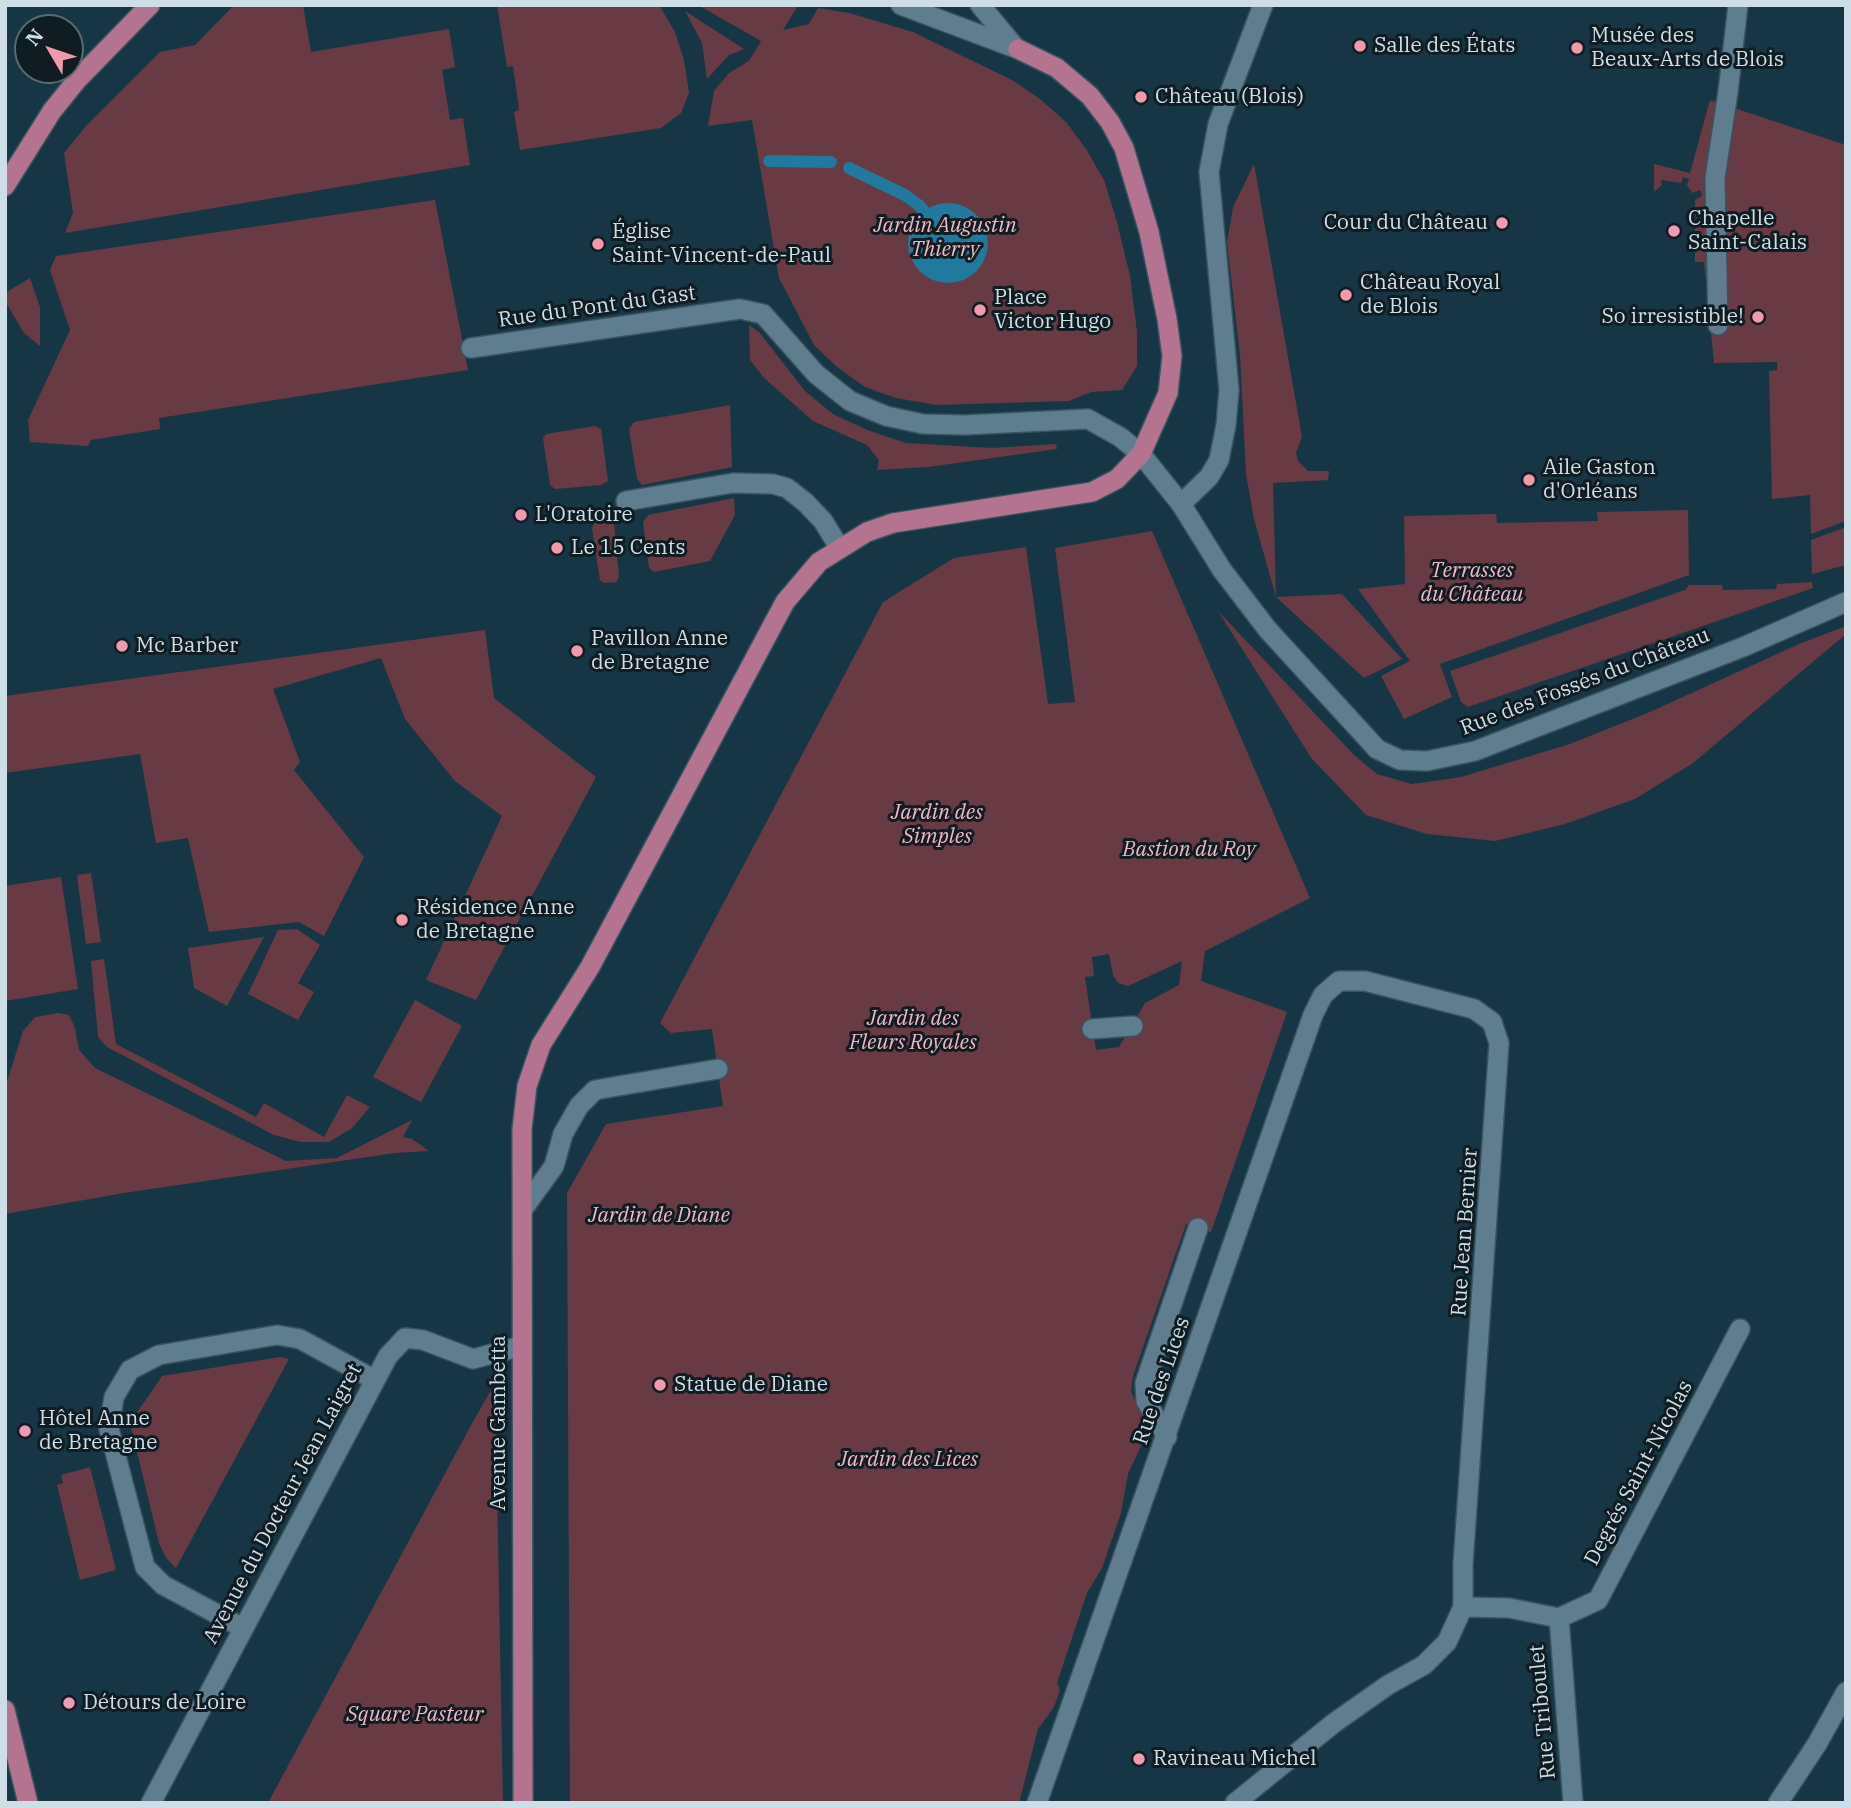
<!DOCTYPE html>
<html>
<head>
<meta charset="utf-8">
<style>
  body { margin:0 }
  #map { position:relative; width:1851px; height:1808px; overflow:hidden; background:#173645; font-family:"IBM Plex Serif",serif }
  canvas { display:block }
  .frame { position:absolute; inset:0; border:7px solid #cddee7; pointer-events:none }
  .north { position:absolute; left:14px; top:14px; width:70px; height:70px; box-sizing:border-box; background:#0f1c22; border:2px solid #5b6a71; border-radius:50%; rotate:309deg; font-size:19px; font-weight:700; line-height:28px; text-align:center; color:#cddee7 }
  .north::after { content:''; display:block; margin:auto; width:24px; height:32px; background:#f29aad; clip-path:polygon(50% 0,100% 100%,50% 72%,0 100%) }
</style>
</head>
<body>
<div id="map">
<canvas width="1851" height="1808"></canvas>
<div class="frame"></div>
<div class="north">N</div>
</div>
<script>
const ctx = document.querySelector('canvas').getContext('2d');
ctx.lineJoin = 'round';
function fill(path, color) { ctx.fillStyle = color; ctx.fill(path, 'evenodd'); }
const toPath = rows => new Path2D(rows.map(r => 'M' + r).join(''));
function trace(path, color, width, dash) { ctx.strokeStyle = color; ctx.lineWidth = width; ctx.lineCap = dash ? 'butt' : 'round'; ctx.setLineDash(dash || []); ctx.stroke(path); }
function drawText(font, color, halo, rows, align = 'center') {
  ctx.font = font + ' "IBM Plex Serif",serif'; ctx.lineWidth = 6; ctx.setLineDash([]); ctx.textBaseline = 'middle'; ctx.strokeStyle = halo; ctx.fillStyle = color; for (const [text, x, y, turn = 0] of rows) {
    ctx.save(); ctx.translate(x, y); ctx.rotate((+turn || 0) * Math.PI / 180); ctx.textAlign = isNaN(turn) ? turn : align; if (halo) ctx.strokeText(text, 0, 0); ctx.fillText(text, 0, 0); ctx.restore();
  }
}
fill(toPath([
  [234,5,303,5,311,52,449,29,455,67,442,70,450,120,463,118,470,165,65,233,73,213,64,153,86,126,160,52,195,45],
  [497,5,659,5,675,32,684,60,689,93,681,113,661,128,520,150,514,112,519,110,513,66,507,67],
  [698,5,797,7,783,30,809,24,818,8,849,13,913,32,1012,80,1040,99,1066,122,1086,149,1104,180,1117,222,1130,276,1137,332,1137,366,1122,390,1091,392,1069,401,936,405,896,398,865,387,837,367,814,345,779,278,752,120,708,126,714,91,729,73,749,61,761,41],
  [685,11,744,49,729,55,707,79,702,43],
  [1710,100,1846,145,1846,521,1811,534,1810,495,1772,499,1769,371,1777,370,1777,362,1714,363,1704,262,1695,262,1695,246,1701,246,1701,242,1695,241,1695,223,1702,223,1702,217,1695,216,1695,200,1702,196,1700,190,1692,193,1687,185,1689,179,1683,177,1681,183,1661,180,1662,185,1654,192,1654,164,1690,173],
  [1254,164,1302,437,1296,453,1298,461,1308,471,1329,471,1328,480,1273,483,1276,597,1342,594,1402,659,1364,678,1276,597,1254,519,1246,474,1240,355,1227,242,1233,207],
  [435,200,468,370,159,418,160,429,91,440,88,446,30,442,28,420,70,330,50,270,56,256],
  [30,278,40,307,40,346,24,333,5,301,5,293],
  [749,325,759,332,805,391,833,414,867,430,906,443,992,448,1056,444,1057,449,928,467,877,470,879,460,867,445,813,421,764,378,750,360],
  [730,405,732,467,642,485,637,479,629,429,634,422],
  [595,426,601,429,608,481,601,485,555,489,550,485,543,438,546,434],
  [734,498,735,515,710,561,654,572,649,568,643,522,648,515],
  [1688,510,1689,575,1440,664,1452,697,1404,719,1381,676,1410,661,1358,589,1405,584,1404,516,1496,514,1497,523,1598,521,1597,512],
  [611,518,614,523,619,577,616,582,604,583,600,580,592,528,595,521],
  [1846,527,1846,565,1812,574,1811,540],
  [1152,531,1310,898,1205,951,1201,981,1287,1012,1211,1232,1186,1224,1133,1376,1131,1391,1148,1431,1128,1474,1121,1513,1102,1568,1087,1593,1057,1683,1060,1690,1054,1707,1038,1729,1019,1803,570,1803,567,1193,606,1124,723,1106,712,1029,671,1033,660,1023,883,602,954,558,1026,547,1048,704,1075,702,1055,548],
  [1109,954,1113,975,1118,983,1128,986,1182,961,1179,985,1145,1003,1119,1047,1096,1050,1085,977,1094,976,1092,957],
  [1812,582,1813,588,1468,707,1461,702,1450,671,1685,590,1689,585,1722,585,1723,590,1776,589,1777,584],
  [1218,611,1354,755,1377,774,1412,784,1461,777,1570,744,1650,712,1799,644,1846,626,1846,634,1693,763,1635,799,1565,824,1495,841,1427,834,1366,815,1312,759],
  [485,630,494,698,596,777,476,1000,426,980,502,816,455,781,405,719,381,658,273,689,300,762,294,770,364,857,324,936,299,922,209,932,188,838,156,843,140,754,5,773,5,696],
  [91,873,101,942,86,944,77,875],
  [61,877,78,989,5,1001,5,886],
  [297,929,320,945,298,983,314,992,298,1020,248,994,278,930],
  [264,937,227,1006,194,988,188,948],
  [104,959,116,1044,256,1117,264,1103,324,1137,347,1095,370,1107,352,1128,329,1142,301,1142,274,1135,107,1047,98,1037,91,961],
  [415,1000,462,1026,421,1102,373,1077],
  [58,1013,69,1015,75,1028,79,1050,95,1068,286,1161,337,1158,412,1120,403,1137,412,1139,429,1151,395,1153,124,1193,5,1214,5,1088,23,1031,35,1017],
  [280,1357,289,1359,176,1568,166,1558,159,1543,130,1423,162,1376],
  [495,1383,503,1803,268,1803,470,1427],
  [90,1467,116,1570,80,1580,57,1485,63,1483,61,1475]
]), '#683a44');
fill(toPath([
  '908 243a40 40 0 1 1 80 0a40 40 0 1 1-80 0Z'
]), '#21799e');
trace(toPath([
  [769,161,831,162],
  [849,168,905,195,920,206,933,224]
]), '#21799e', 12);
const service = toPath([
  [1718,325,1715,178,1728,92],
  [471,348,740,309,763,314,816,374,850,401,886,416,923,424,964,425,1088,419,1120,437,1141,454],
  [626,501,733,483,773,484,787,488,806,503,823,521,839,547],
  [1092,1029,1133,1026],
  [523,1209,554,1166,563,1134,579,1106,595,1090,718,1069],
  [1167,1437,1146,1401,1145,1383,1198,1228],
  [151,1803,388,1356,405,1338,423,1340,473,1359,521,1346]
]);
const pedestrian = toPath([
  [1728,92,1738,5],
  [1181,504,1209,477,1219,460,1226,425,1229,390,1209,172,1218,124,1263,5],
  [1559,1618,1573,1803],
  [1778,1803,1817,1744,1846,1692]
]);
const minor = toPath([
  [901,5,1018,49],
  [980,5,1015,47],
  [1141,454,1181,504,1222,570,1268,630,1377,749,1400,760,1427,761,1475,751,1743,647,1846,602],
  [1463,1607,1509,1608,1559,1618,1598,1600,1740,1329],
  [243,1628,163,1585,145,1567,109,1429,114,1397,130,1370,159,1355,277,1335,300,1339,375,1380],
  [1037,1803,1313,1015,1323,995,1339,981,1365,981,1474,1009,1492,1022,1499,1043,1463,1564,1463,1607,1447,1642,1424,1665,1388,1685,1334,1723,1235,1803]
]);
const primary = toPath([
  [5,186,52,111,77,80,150,5],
  [5,1710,28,1803],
  [523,1803,522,1129,527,1086,541,1045,590,967,785,602,819,562,867,532,893,523,1092,492,1117,479,1141,454,1168,393,1172,356,1167,319,1149,232,1124,148,1110,122,1090,96,1057,68,1018,49]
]);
trace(service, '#395360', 22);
trace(pedestrian, '#395360', 22);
trace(minor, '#395360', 22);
trace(primary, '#395360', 22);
trace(service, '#5e7e8f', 19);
trace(pedestrian, '#5e7e8f', 19);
trace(minor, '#5e7e8f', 19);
trace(primary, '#b4748f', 19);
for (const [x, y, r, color] of [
  [1360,46,7,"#f29aad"],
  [1577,48,7,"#f29aad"],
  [1141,97,7,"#f29aad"],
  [1502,223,7,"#f29aad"],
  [1674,231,7,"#f29aad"],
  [598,244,7,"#f29aad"],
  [1346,295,7,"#f29aad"],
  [980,310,7,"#f29aad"],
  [1758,317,7,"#f29aad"],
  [1529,480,7,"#f29aad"],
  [521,515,7,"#f29aad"],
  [557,548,7,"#f29aad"],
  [122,646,7,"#f29aad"],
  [577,651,7,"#f29aad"],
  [402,920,7,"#f29aad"],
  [660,1385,7,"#f29aad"],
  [25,1431,7,"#f29aad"],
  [69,1703,7,"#f29aad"],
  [1139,1759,7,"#f29aad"]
]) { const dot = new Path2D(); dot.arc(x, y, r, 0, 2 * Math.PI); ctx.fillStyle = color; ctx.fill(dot); trace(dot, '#0f1c22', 2.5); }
drawText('21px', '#cddee7', '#0f1c22', [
  ["Musée des",1591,36],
  ["Beaux-Arts de Blois",1591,60],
  ["Salle des États",1374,46],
  ["Château (Blois)",1155,97],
  ["Chapelle",1688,219],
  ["Saint-Calais",1688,243],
  ["Cour du Château",1488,223,"right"],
  ["Église",612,232],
  ["Saint-Vincent-de-Paul",612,256],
  ["Château Royal",1360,283],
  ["de Blois",1360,307],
  ["Place",994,298],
  ["Victor Hugo",994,322],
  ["So irresistible!",1744,317,"right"],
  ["Aile Gaston",1543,468],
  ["d'Orléans",1543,492],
  ["L'Oratoire",535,515],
  ["Le 15 Cents",571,548],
  ["Pavillon Anne",591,639],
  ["de Bretagne",591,663],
  ["Mc Barber",136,646],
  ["Résidence Anne",416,908],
  ["de Bretagne",416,932],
  ["Statue de Diane",674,1385],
  ["Hôtel Anne",39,1419],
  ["de Bretagne",39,1443],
  ["Détours de Loire",83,1703],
  ["Ravineau Michel",1153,1759]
], 'left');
drawText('italic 21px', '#f6b5c2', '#0f1c22', [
  ["Jardin Augustin",945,226],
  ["Thierry",945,250],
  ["Terrasses",1472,571],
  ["du Château",1472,595],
  ["Jardin des",937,813],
  ["Simples",937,837],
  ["Bastion du Roy",1189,850],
  ["Jardin des",913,1019],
  ["Fleurs Royales",913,1043],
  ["Jardin de Diane",659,1216],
  ["Jardin des Lices",908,1460],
  ["Square Pasteur",415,1715]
]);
drawText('21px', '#cddee7', '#0f1c22', [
  ["Rue du Pont du Gast",597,307,-8],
  ["Rue des Fossés du Château",1585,682,-21],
  ["Rue Jean Bernier",1465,1232,-86],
  ["Rue des Lices",1162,1381,-71],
  ["Avenue Gambetta",499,1423,-90],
  ["Degrés Saint-Nicolas",1639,1473,-62],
  ["Avenue du Docteur Jean Laigret",283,1504,-62],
  ["Rue Triboulet",1543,1712,-95]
]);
</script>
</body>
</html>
